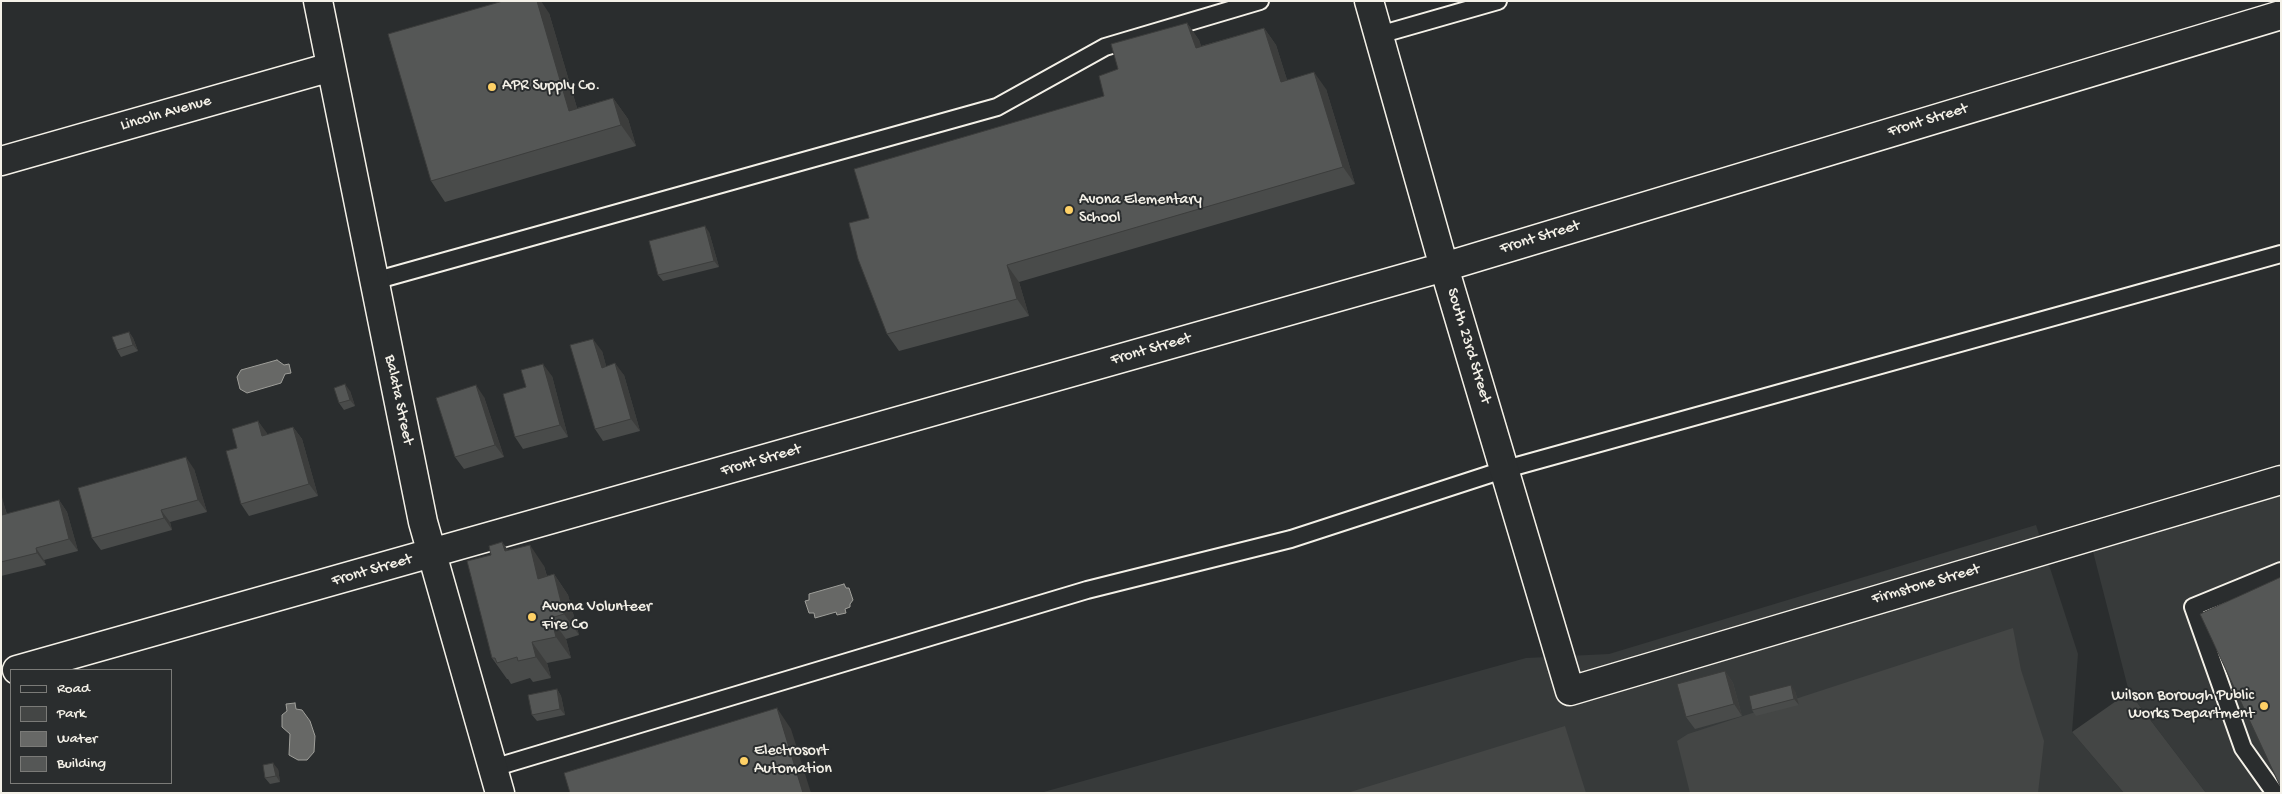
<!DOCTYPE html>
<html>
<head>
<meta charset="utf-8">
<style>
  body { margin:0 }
  #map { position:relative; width:2282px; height:794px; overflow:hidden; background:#2a2d2e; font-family:"Gochi Hand",sans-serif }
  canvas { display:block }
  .frame { position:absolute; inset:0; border:2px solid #f4f1e8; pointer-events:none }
  .legend { position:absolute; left:10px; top:669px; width:162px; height:115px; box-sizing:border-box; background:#2a2d2e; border:1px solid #7b7b78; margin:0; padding:6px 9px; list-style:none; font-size:15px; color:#f4f1e8 }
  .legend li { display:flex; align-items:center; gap:10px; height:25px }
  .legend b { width:25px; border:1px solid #7b7b78 }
</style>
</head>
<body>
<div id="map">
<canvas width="2282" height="794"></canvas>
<div class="frame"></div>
<ul class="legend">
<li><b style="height:6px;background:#2a2d2e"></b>Road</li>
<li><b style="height:14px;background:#444645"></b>Park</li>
<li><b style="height:14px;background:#676866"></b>Water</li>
<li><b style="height:14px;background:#555756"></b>Building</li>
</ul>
</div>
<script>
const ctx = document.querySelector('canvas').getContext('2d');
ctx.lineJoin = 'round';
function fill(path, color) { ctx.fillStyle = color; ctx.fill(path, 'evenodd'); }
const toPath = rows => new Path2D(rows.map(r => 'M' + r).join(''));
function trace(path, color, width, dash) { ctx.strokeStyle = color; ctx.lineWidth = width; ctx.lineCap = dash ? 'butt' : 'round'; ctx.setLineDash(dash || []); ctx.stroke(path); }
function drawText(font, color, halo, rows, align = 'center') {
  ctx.font = font + ' "Gochi Hand",sans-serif'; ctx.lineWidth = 4; ctx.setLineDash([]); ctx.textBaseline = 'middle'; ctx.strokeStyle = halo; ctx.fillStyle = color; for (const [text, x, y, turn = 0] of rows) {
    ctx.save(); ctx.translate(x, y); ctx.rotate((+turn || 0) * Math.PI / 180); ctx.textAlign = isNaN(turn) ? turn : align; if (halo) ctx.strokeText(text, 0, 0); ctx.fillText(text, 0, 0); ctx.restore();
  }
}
fill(toPath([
  [2281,480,2281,793,2206,793,2129,692,2089,536],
  [2036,525,2078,654,2072,732,2124,793,1040,793,1526,658,1609,654]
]), '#373a3a');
fill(toPath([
  [2013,628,2021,670,2044,741,2038,793,1690,793,1677,741,1688,734],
  [2129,692,2206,793,2124,793,2072,732],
  [1565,726,1586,793,1347,793]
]), '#444645');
const water = toPath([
  [277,360,284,365,289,364,291,373,285,374,281,383,247,393,240,389,237,377,241,370,277,360],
  [844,584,846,588,849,588,853,600,850,604,850,607,845,609,846,613,837,615,836,612,815,618,814,613,809,613,805,601,809,600,809,594,844,584],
  [295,703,296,709,302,710,310,721,315,736,314,752,307,760,298,760,289,755,290,734,282,727,282,715,287,711,286,704,295,703]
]);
fill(water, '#676866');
trace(water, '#9f9f9a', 1);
const lane = toPath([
  [1379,35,1498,1],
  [374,281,997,107,1105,47,1260,1],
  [493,768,1087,590,1291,539,1506,469,2281,254],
  [2275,793,2243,748,2193,607,2281,571]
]);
const street = toPath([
  [318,1,423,522,500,793],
  [1369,1,1444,267,1570,691,2281,480],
  [1,161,331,67],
  [17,670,1444,267,2281,15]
]);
trace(lane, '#f4f1e8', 20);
trace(street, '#f4f1e8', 31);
trace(lane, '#2a2d2e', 16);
trace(street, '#2a2d2e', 28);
fill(toPath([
  [549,13,577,108,613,98,628,119,636,146,445,202,431,181],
  [1187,23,1199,40,1201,46,1264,28,1276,45,1287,80,1326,89,1355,184,1019,282,1029,316,899,351,887,334,869,218,1104,96,1118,69],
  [709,232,719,267,663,281,658,275],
  [129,332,133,338,138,351,121,357,117,350],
  [602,351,606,366,624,375,640,431,603,441,595,429],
  [552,376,568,437,523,449,515,437,526,387],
  [350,391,355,406,344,410,339,403],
  [484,397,504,457,464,469,455,457],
  [258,421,267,435,293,427,302,439,318,496,249,516,241,504,237,448],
  [194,469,207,512,170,522,172,530,101,550,92,538],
  [1,496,7,514,59,500,67,512,78,551,44,560,46,565,1,576],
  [502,542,508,550,544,566,547,576,554,574,568,595,579,635,566,639,571,658,547,663,551,678,533,682,530,678,511,684,508,679,507,679,492,658,491,555],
  [1725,671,1733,683,1742,716,1695,729,1686,717],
  [557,689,561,696,565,715,537,721,532,715],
  [1795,691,1799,705,1756,716,1752,710],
  [278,769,280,782,270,784,265,778]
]), '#494b4a');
fill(toPath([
  [537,1,541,1,549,13,584,132,569,111],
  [1187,23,1199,40,1208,65,1196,48],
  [1264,28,1276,45,1293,99,1281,82],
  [1314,72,1326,89,1355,184,1343,167],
  [613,98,628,119,636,146,621,125],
  [705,226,709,232,719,267,714,261],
  [1007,265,1019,282,1029,316,1017,299],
  [129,332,133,338,138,351,133,345],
  [593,339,602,351,610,380,602,368],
  [615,363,624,375,640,431,631,419],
  [543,364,552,376,568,437,560,425],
  [345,384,350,391,355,406,350,400],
  [476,385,484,397,504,457,495,445],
  [258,421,267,433,271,448,262,436],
  [293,427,302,439,318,496,309,484],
  [186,457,194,469,207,512,198,500],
  [1,496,2,497,10,527,2,515],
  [59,500,67,512,78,551,69,539],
  [161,510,170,522,172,530,164,518],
  [502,542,517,563,505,551],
  [530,545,544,566,553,600,538,579],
  [36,548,44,560,46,565,37,553],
  [554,574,568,595,579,635,564,614],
  [551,618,566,639,571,658,556,637],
  [532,642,547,663,551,678,536,657],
  [1725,671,1733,683,1742,716,1734,704],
  [1791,685,1795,691,1799,705,1794,699],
  [557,689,561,696,565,715,560,709],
  [777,708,791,729,811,793,803,793],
  [273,763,278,769,280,782,276,776]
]), '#3c3d3c');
const building = toPath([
  [503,1,537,1,569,111,613,98,621,125,431,181,388,34,503,1],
  [1187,23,1196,48,1264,28,1281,82,1314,72,1343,167,1007,265,1017,299,887,334,858,259,849,223,869,218,854,169,1104,96,1099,76,1118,69,1111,44,1187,23],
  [705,226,714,261,658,275,649,241,705,226],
  [129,332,133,345,117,350,112,337,129,332],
  [593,339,602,368,615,363,631,419,595,429,570,345,593,339],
  [543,364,560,425,515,437,503,394,526,387,521,370,543,364],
  [345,384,350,400,339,403,334,388,345,384],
  [476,385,495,445,455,457,436,398,476,385],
  [258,421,262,436,293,427,309,484,241,504,226,451,237,448,232,429,258,421],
  [186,457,198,500,161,510,164,518,92,538,78,488,186,457],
  [59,500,69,539,36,548,37,553,1,562,1,513,2,515,59,500],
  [502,542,505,551,530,545,538,579,554,574,564,614,551,618,556,637,532,642,536,657,518,661,517,657,497,663,495,658,492,658,467,561,491,555,489,546,502,542],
  [2281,577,2281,788,2200,614,2281,577],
  [1725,671,1734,704,1686,717,1677,684,1725,671],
  [1791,685,1794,699,1752,710,1749,696,1791,685],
  [557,689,560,709,532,715,528,695,557,689],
  [777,708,803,793,570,793,564,773,777,708],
  [273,763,276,776,265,778,263,765,273,763]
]);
fill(building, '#555756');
trace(building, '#3c3d3c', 1);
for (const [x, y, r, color] of [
  [492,87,5,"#ffd166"],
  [1069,210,5,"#ffd166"],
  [532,617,5,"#ffd166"],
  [2264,706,5,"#ffd166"],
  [744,761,5,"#ffd166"]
]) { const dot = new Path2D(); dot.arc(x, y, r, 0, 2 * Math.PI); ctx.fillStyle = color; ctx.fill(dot); trace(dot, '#2a2d2e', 2); }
drawText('16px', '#f4f1e8', '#2a2d2e', [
  ["APR Supply Co.",502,87],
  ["Avona Elementary",1079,201],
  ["School",1079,219],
  ["Avona Volunteer",542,608],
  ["Fire Co",542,626],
  ["Wilson Borough Public",2254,697,"right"],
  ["Works Department",2254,715,"right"],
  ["Electrosort",754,752],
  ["Automation",754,770]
], 'left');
drawText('16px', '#f4f1e8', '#2a2d2e', [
  ["Lincoln Avenue",166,114,-16],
  ["Front Street",1928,121,-17],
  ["Front Street",1540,238,-17],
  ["South 23rd Street",1468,346,73],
  ["Front Street",1151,350,-16],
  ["Balata Street",398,400,78],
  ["Front Street",761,461,-16],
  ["Front Street",372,571,-16],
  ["Firmstone Street",1926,585,-16]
]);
</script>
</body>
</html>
